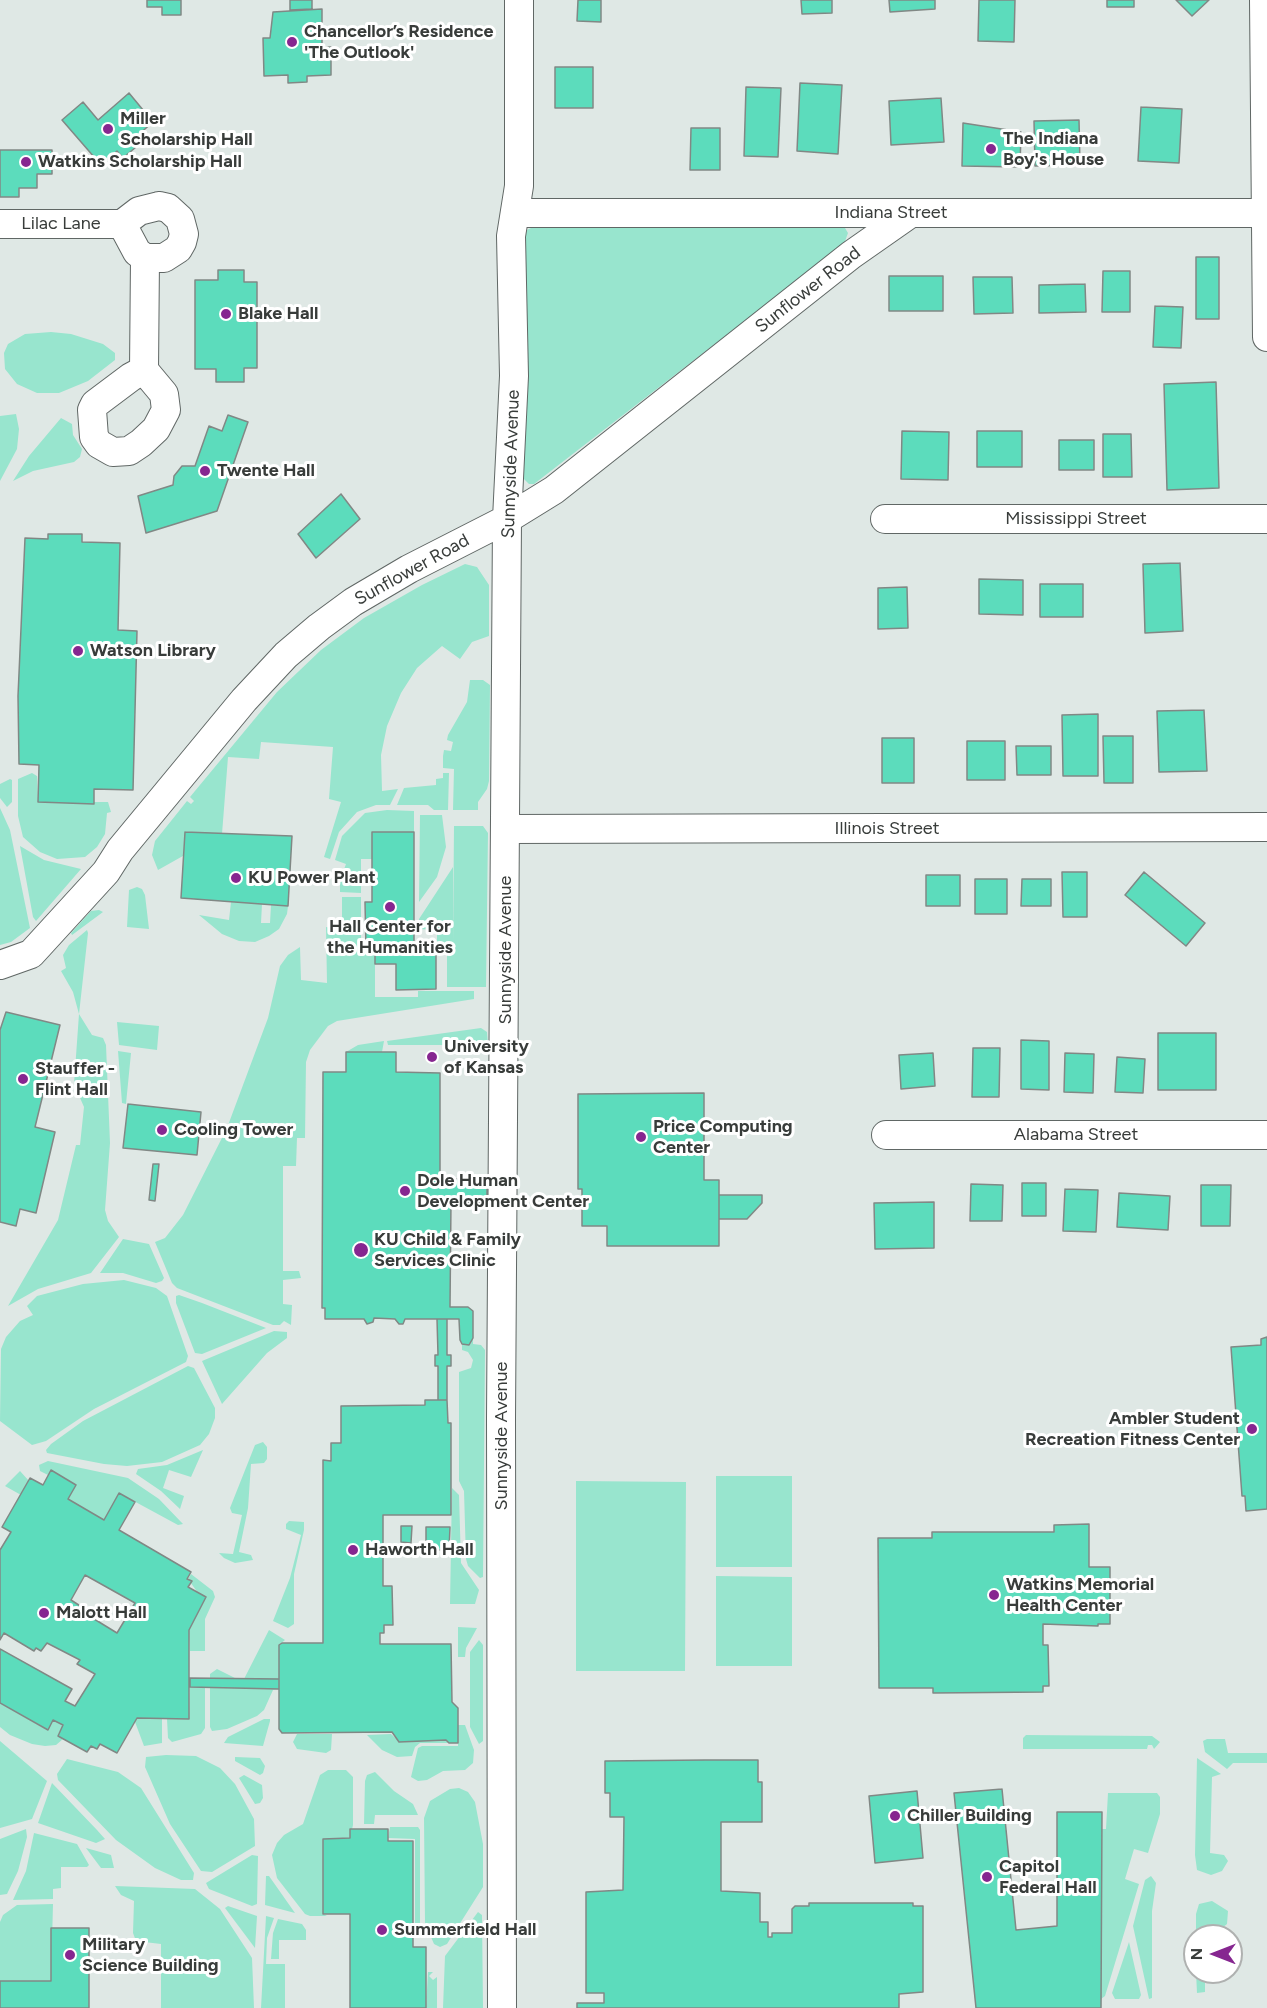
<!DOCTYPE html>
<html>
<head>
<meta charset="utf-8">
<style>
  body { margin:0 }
  #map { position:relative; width:1267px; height:2008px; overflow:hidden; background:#dfe8e5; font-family:Figtree,sans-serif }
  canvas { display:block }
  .north { position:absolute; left:1183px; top:1924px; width:60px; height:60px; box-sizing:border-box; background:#fff; border:2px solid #afb1b0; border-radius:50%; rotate:270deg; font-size:16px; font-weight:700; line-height:24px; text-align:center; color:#383c3a }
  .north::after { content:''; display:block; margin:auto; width:21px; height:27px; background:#862690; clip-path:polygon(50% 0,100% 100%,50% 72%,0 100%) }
</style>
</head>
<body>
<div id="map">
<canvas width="1267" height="2008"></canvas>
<div class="north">N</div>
</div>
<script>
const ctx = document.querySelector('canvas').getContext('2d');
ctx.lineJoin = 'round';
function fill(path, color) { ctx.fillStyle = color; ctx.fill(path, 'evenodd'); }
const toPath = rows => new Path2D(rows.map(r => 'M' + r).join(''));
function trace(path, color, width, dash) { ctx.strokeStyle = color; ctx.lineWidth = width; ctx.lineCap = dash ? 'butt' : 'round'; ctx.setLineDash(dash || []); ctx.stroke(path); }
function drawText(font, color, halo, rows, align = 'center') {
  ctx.font = font + ' Figtree,sans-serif'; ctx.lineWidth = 6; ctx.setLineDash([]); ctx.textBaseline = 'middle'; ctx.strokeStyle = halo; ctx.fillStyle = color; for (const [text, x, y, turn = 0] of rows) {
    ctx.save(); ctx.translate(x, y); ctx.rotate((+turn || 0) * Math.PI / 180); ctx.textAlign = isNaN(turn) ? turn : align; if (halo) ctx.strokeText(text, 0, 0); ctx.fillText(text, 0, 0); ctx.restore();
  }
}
fill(toPath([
  [539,224,839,224,845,228,848,233,844,244,534,484,529,484,522,477,523,232],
  [51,332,71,334,103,344,115,353,115,360,88,381,59,393,37,393,17,384,5,369,4,353,8,344,25,334],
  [16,414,19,429,17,449,0,481,0,416],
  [61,418,72,424,73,435,82,449,80,457,74,462,33,471,13,481,29,456],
  [465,564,477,567,489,585,489,636,472,642,460,659,442,646,417,668,401,693,387,726,381,755,382,791,398,789,390,805,376,805,357,812,339,832,330,859,324,857,341,802,329,799,333,747,261,742,259,759,228,757,222,834,158,870,152,855,155,841,187,801,191,804,194,801,190,797,277,692,321,650,364,618,422,585],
  [470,680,483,680,490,685,489,781,487,789,478,802,478,810,453,810,454,769,443,768,443,756,444,750,451,751,453,742,447,740,448,735,467,702],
  [32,773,37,776,38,802,108,802,111,812,107,813,105,834,97,847,85,857,57,859,40,852,23,837,18,816,18,779],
  [443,773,449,773,448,810,434,810,428,805,397,805,404,788,436,785,436,779,443,778],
  [10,779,12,780,12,802,7,807,0,798,0,784],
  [0,808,10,830,30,928,11,942,0,945],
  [387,810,414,811,414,832,372,832,372,859,361,859,361,893,340,892,340,878,334,877,343,872,346,864,335,860,342,836,365,813],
  [420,815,442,815,446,847,437,877,419,902],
  [454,826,483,826,488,833,486,987,447,987,447,944,437,943,437,930,419,929,419,919,453,867,453,943],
  [20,846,44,860,81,869,36,921,33,917],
  [137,887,142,889,145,895,149,929,127,927,129,890],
  [342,897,361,897,361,949,375,950,375,997,418,997,418,991,474,991,474,999,337,1021,328,1026,310,1050,306,1062,305,1138,297,1138,296,1166,283,1166,283,1271,299,1271,301,1278,283,1280,283,1304,292,1305,291,1325,284,1321,280,1325,273,1325,177,1288,172,1283,155,1242,165,1238,183,1215,227,1128,268,1018,280,966,288,955,300,947,301,980,327,983,326,927,342,930],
  [231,902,262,904,261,923,270,923,271,905,288,906,287,914,279,929,269,936,255,942,239,941,222,934,199,915,229,920],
  [99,910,103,912,72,935,71,933,91,911],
  [87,930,88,933,79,1014,73,992,61,971,66,968,63,955,69,945],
  [79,1014,92,1035,103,1038,106,1045,110,1143,105,1210,108,1221,119,1237,91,1273,38,1289,8,1306,58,1220,76,1145,80,1145,84,1107,74,1084],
  [117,1022,159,1026,157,1050,119,1045],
  [481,1028,487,1032,488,1046,475,1049,475,1054,452,1053,444,1045,388,1045,387,1041],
  [384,1041,382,1052,346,1052,358,1045],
  [118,1051,131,1053,126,1104,122,1103],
  [123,1239,149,1244,164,1278,162,1281,156,1283,123,1273,100,1273],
  [124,1280,156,1288,167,1296,188,1356,186,1362,94,1409,46,1441,32,1445,0,1421,1,1349,6,1337,20,1321,33,1315,27,1306,37,1296,83,1284],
  [179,1295,202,1303,266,1328,202,1354,195,1353,176,1303,176,1296],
  [274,1331,287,1332,287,1338,267,1353,222,1404,202,1361],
  [473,1338,473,1344,481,1345,485,1350,483,1577,480,1578,468,1566,466,1559,464,1491,459,1481,459,1372,471,1368,473,1360,468,1352,462,1350,462,1344,469,1345],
  [188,1366,194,1368,215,1408,215,1418,209,1434,200,1445,162,1462,127,1466,104,1464,47,1453,46,1450,51,1444,83,1421],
  [263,1442,267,1447,267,1459,264,1463,251,1464,248,1508,239,1552,251,1555,253,1560,235,1563,224,1558,219,1553,233,1554,242,1515,232,1513,230,1508,255,1445],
  [203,1450,191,1477,169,1470,163,1488,184,1496,180,1509,161,1491,136,1474,138,1469,167,1465],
  [48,1461,128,1478,159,1499,183,1524,178,1525,119,1493,104,1520,68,1499,76,1485,51,1470,48,1475,40,1471,39,1465],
  [20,1471,29,1481,21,1495,5,1486],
  [716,1476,792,1476,792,1567,716,1567],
  [576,1481,686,1482,685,1671,576,1671],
  [452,1488,459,1495,461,1563,479,1590,475,1604,450,1604],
  [289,1521,304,1522,304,1530,294,1574,294,1624,288,1628,273,1621,290,1578,301,1535,286,1529,286,1524],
  [191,1574,213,1591,215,1597,205,1619,205,1651,190,1651,189,1630,206,1597,198,1593,188,1579],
  [716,1576,792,1577,792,1666,716,1666],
  [458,1627,477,1628,466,1648,465,1657,458,1657],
  [269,1630,285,1640,279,1645,279,1689,273,1690,264,1710,257,1716,227,1729,212,1731,210,1727,210,1674,217,1669,237,1679,244,1679],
  [479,1640,483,1645,483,1741,479,1744,470,1727,470,1652],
  [190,1687,205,1687,205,1728,201,1734,172,1742,168,1738,167,1719,189,1719],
  [0,1703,47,1730,53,1720,63,1725,58,1735,63,1739,56,1745,45,1746,32,1744,10,1735,0,1727],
  [137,1718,162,1719,162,1743,144,1746,135,1722],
  [264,1719,270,1719,270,1721,263,1746,224,1743,228,1737],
  [458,1725,465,1725,474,1750,473,1763,465,1770,443,1771,427,1780,418,1781,411,1777,418,1748,422,1746,458,1746],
  [297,1734,332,1734,331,1750,326,1753,297,1749,293,1742],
  [391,1734,399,1741,446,1740,449,1743,420,1743,415,1747,412,1756,397,1757,382,1750,367,1735],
  [1026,1735,1152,1736,1160,1742,1154,1749,1152,1745,1148,1745,1147,1749,1023,1749,1023,1738],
  [1207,1739,1225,1739,1228,1753,1267,1753,1267,1763,1233,1763,1227,1769,1205,1752,1203,1741],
  [0,1741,47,1781,32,1819,0,1828],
  [166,1755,196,1756,220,1768,235,1784,254,1819,255,1846,212,1872,201,1871,170,1824,145,1767,146,1757],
  [235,1757,260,1758,265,1766,263,1773,260,1775,235,1761],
  [1197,1758,1221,1774,1212,1777,1210,1853,1224,1855,1228,1861,1222,1871,1211,1875,1197,1870,1195,1855],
  [67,1759,118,1772,141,1788,194,1873,193,1880,181,1880,155,1868,116,1840,58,1780,57,1774],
  [328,1770,346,1770,353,1777,353,1825,350,1838,323,1839,323,1914,327,1916,310,1916,305,1914,277,1878,272,1855,277,1843,284,1835,303,1824,320,1775],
  [375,1772,394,1791,413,1804,418,1815,375,1815,374,1824,364,1824,365,1781,367,1775],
  [244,1775,262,1785,263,1798,260,1803,255,1804,239,1778],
  [52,1783,97,1830,105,1839,96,1843,38,1823],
  [459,1788,468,1792,475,1802,483,1844,483,1887,447,1944,440,1947,434,1944,425,1923,424,1818,430,1801,450,1789],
  [1108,1793,1157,1793,1160,1797,1160,1814,1148,1853,1134,1849,1125,1879,1139,1884,1105,1996,1101,1999,1102,1829,1106,1829],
  [390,1827,418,1827,420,1830,420,1929,415,1929,415,1839,388,1838],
  [26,1829,27,1837,18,1871,7,1894,0,1895,0,1839],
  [34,1833,77,1844,89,1865,87,1867,61,1867,61,1888,53,1889,53,1899,13,1900,26,1871],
  [86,1848,111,1855,114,1868,101,1868],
  [252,1855,258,1856,257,1904,252,1906,209,1889,206,1883],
  [266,1876,269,1876,295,1913,265,1905],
  [1151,1876,1156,1883,1152,1911,1152,1998,1149,1999,1133,1926,1145,1880],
  [115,1886,195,1889,220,1909,252,1958,254,2008,161,2008,161,1944,136,1941,133,1933,134,1901,121,1895],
  [1212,1901,1228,1911,1227,1924,1222,1928,1211,1929,1211,1936,1196,1936,1196,1914,1199,1904],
  [53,1904,51,1981,0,1981,0,1922,3,1915,17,1905],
  [228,1906,257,1916,255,1948,225,1908],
  [478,1912,482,1915,483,2008,443,2008,445,1956],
  [266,1916,274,1918,267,1938,266,1964,285,1964,285,2008,261,2008],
  [278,1919,302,1924,306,1930,306,1940,279,1940,279,1959,271,1959,273,1933],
  [1129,1942,1141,1995,1139,1999,1115,1999,1112,1993],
  [428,1972,433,1972,429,1976,433,1980,437,1977,437,2008,426,2008],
  [1196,1972,1205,1972,1205,1992,1197,1993]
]), '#98e5ce');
const building = toPath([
  [147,0,181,0,181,15,162,15,162,7,147,7,147,0],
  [290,0,312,0,312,9,290,10,290,0],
  [578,0,601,0,601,22,577,21,578,0],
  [801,0,832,0,832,13,802,14,801,0],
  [889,0,935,0,935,9,890,12,889,0],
  [979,0,1015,0,1014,42,978,41,979,0],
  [1107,0,1134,0,1134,7,1107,7,1107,0],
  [1176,0,1209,0,1192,16,1176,0],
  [322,9,322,47,331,47,331,75,307,76,307,82,288,83,288,75,264,76,263,38,270,38,273,12,322,9],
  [555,67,593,67,593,108,555,108,555,67],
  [800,83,842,85,838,154,797,151,800,83],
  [746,87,781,88,778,157,744,156,746,87],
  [129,93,153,122,137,136,142,142,123,158,117,151,101,165,62,120,83,102,98,120,129,93],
  [941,98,944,142,891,145,889,101,941,98],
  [1141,107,1182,109,1179,163,1138,161,1141,107],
  [1079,120,1080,165,1035,166,1034,121,1079,120],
  [963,123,1021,132,1020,167,962,166,963,123],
  [691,128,720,128,720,170,690,170,691,128],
  [0,150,52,150,52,174,37,174,37,188,19,188,19,197,0,197,0,150],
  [1196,257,1219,257,1219,319,1196,319,1196,257],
  [218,270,244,270,244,282,257,282,257,368,244,368,244,382,216,382,216,369,195,369,195,280,218,280,218,270],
  [1103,271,1130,271,1130,312,1102,312,1103,271],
  [889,276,943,276,943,311,889,311,889,276],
  [973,277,1012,277,1013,313,974,314,973,277],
  [1085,284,1086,312,1039,313,1039,285,1085,284],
  [1155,306,1183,307,1181,348,1153,347,1155,306],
  [1216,382,1219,488,1167,490,1164,384,1216,382],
  [228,415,248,422,217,511,146,533,138,496,173,485,174,476,182,466,195,466,209,426,222,431,228,415],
  [902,431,949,432,948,480,901,479,902,431],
  [977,431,1022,431,1022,467,977,467,977,431],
  [1103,434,1131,434,1132,477,1103,477,1103,434],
  [1059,440,1094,440,1094,470,1059,470,1059,440],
  [341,494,360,519,316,558,298,534,341,494],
  [48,534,82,534,82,542,120,543,118,630,137,631,133,790,94,789,94,804,38,802,39,765,19,764,18,696,25,538,48,539,48,534],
  [1180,563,1183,631,1145,633,1143,564,1180,563],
  [979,579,1023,580,1023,615,979,614,979,579],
  [1040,584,1083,584,1083,617,1040,617,1040,584],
  [907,587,908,628,878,629,878,588,907,587],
  [1204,710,1207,771,1159,772,1157,711,1204,710],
  [1098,714,1098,776,1063,776,1062,715,1098,714],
  [1103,736,1133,736,1133,783,1104,783,1103,736],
  [882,738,914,738,914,783,882,783,882,738],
  [967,741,1005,741,1005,780,967,780,967,741],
  [1016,746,1051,746,1051,775,1017,775,1016,746],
  [185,832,292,836,288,906,181,898,185,832],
  [372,832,414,832,414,948,436,951,436,989,396,990,396,964,375,964,375,950,366,950,365,902,372,902,372,832],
  [1062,872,1087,872,1087,917,1063,917,1062,872],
  [1144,872,1205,923,1186,946,1125,895,1144,872],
  [926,875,960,875,960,906,926,906,926,875],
  [975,879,1007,879,1007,914,975,914,975,879],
  [1022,879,1051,879,1051,906,1021,906,1022,879],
  [6,1012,60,1025,35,1127,55,1132,36,1213,20,1209,16,1226,0,1222,0,1030,6,1012],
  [1158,1033,1216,1033,1216,1090,1158,1090,1158,1033],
  [1021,1040,1049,1041,1049,1090,1021,1089,1021,1040],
  [973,1048,1000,1048,999,1097,972,1097,973,1048],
  [346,1052,396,1052,396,1072,440,1073,440,1179,487,1179,487,1202,451,1202,450,1307,468,1307,473,1311,473,1338,469,1345,462,1344,460,1340,459,1319,405,1319,403,1324,399,1324,395,1319,374,1318,373,1322,367,1324,364,1319,325,1319,325,1308,322,1308,323,1072,346,1072,346,1052],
  [933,1053,935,1086,901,1089,899,1055,933,1053],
  [1065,1053,1094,1054,1093,1093,1064,1092,1065,1053],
  [1117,1057,1145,1059,1143,1093,1115,1092,1117,1057],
  [704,1093,704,1180,719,1180,719,1246,607,1246,607,1226,582,1226,582,1189,578,1189,578,1094,704,1093],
  [128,1104,201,1112,197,1155,123,1148,128,1104],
  [153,1164,159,1164,155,1201,149,1200,153,1164],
  [1022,1183,1046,1183,1046,1216,1022,1216,1022,1183],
  [971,1184,1003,1185,1002,1221,970,1221,971,1184],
  [1201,1185,1231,1185,1230,1226,1201,1226,1201,1185],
  [1065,1189,1098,1190,1096,1232,1063,1231,1065,1189],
  [1119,1193,1170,1196,1168,1230,1117,1227,1119,1193],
  [719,1195,762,1195,762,1203,747,1219,719,1219,719,1195],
  [934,1202,934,1248,875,1249,874,1203,934,1202],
  [437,1319,447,1319,447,1355,451,1355,451,1366,447,1366,447,1400,438,1400,438,1366,435,1366,435,1355,438,1355,437,1319],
  [1267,1337,1267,1509,1246,1511,1245,1496,1242,1496,1231,1347,1261,1345,1261,1339,1267,1337],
  [425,1400,447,1400,448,1423,451,1423,451,1515,383,1515,383,1586,392,1586,393,1625,384,1625,384,1633,380,1633,380,1644,451,1644,452,1702,458,1708,458,1743,449,1743,446,1740,399,1742,392,1732,282,1733,279,1729,279,1645,282,1643,323,1643,323,1460,331,1461,331,1443,341,1443,341,1406,425,1405,425,1400],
  [51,1470,76,1485,68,1499,104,1520,119,1493,135,1502,119,1530,191,1572,187,1579,192,1581,188,1587,206,1597,189,1630,189,1719,137,1718,117,1753,100,1744,97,1749,91,1746,87,1752,58,1736,63,1725,53,1720,48,1730,0,1703,0,1649,72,1689,65,1701,75,1706,95,1674,77,1664,80,1660,47,1643,41,1651,36,1648,34,1651,4,1633,0,1640,0,1550,11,1532,2,1527,30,1478,43,1485,51,1470],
  [85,1575,135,1603,117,1633,86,1614,88,1611,71,1600,85,1575],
  [1089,1524,1089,1567,1110,1567,1110,1624,1098,1624,1098,1626,1043,1624,1043,1645,1048,1645,1049,1686,1043,1686,1043,1692,933,1693,933,1688,879,1688,878,1538,932,1538,932,1532,1054,1532,1054,1525,1089,1524],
  [401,1526,412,1526,411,1543,401,1542,401,1526],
  [426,1527,450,1527,449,1550,426,1550,426,1527],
  [190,1678,279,1679,279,1689,190,1687,190,1678],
  [705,1760,758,1760,758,1782,762,1782,762,1822,721,1822,721,1891,760,1893,760,1922,768,1922,768,1937,772,1937,772,1933,792,1933,792,1909,795,1906,809,1906,809,1903,913,1903,913,1906,923,1906,923,1992,899,1994,899,2008,577,2008,577,2003,604,2003,604,1993,586,1993,586,1892,623,1890,624,1817,610,1817,610,1793,605,1793,605,1761,705,1760],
  [1002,1789,1016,1930,1057,1926,1057,1812,1102,1812,1101,2008,976,2008,954,1793,1002,1789],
  [917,1791,923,1858,875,1863,869,1796,917,1791],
  [350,1829,388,1829,388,1841,413,1841,413,1947,426,1947,426,2008,350,2008,350,1914,323,1914,323,1839,350,1838,350,1829],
  [51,1928,89,1928,89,2008,0,2008,0,1981,51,1981,51,1928]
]);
fill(building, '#5cdcbc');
trace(building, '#818885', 1.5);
const minor = toPath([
  [1264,0,1267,337],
  [159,206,168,208,180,219,184,234,182,242,178,249,164,258,145,258,137,252,122,224,139,211,159,206],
  [515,213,1267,213],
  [0,224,122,224],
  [144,370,131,377,95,404,92,410,94,437,99,444,113,452,129,451,141,443,156,429,166,410,164,394,144,370,145,258],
  [885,519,1267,519],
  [507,829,1267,827],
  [0,965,31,954,106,872,120,850,244,700,286,655,319,627,353,602,409,569,507,519,554,490,851,255,911,213],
  [886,1135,1267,1135],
  [502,2008,501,1417,507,519,514,376,511,236,519,186,519,0]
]);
trace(minor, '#606765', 30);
trace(minor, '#fff', 28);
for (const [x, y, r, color] of [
  [292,42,6,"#862690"],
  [108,129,6,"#862690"],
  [991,149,6,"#862690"],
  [26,162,6,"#862690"],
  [226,314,6,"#862690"],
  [205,471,6,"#862690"],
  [78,651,6,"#862690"],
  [236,878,6,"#862690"],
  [390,907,6,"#862690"],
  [432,1057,6,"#862690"],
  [23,1079,6,"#862690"],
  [162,1130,6,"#862690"],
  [641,1137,6,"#862690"],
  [405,1191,6,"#862690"],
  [361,1250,8,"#862690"],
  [1252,1429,6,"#862690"],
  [353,1550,6,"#862690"],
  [994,1595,6,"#862690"],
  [44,1613,6,"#862690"],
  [895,1816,6,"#862690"],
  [987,1877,6,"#862690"],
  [382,1930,6,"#862690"],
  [70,1955,6,"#862690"]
]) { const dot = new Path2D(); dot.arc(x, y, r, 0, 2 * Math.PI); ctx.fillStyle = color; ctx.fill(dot); trace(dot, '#fff', 2); }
drawText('bold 18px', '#383c3a', '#fff', [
  ["Chancellor’s Residence",304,32],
  ["'The Outlook'",304,53],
  ["Miller",120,119],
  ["Scholarship Hall",120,140],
  ["The Indiana",1003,139],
  ["Boy's House",1003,160],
  ["Watkins Scholarship Hall",38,162],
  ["Blake Hall",238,314],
  ["Twente Hall",217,471],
  ["Watson Library",90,651],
  ["KU Power Plant",248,878],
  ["Hall Center for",390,927,"center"],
  ["the Humanities",390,948,"center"],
  ["University",444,1047],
  ["of Kansas",444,1068],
  ["Stauffer -",35,1069],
  ["Flint Hall",35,1090],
  ["Price Computing",653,1127],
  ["Center",653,1148],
  ["Cooling Tower",174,1130],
  ["Dole Human",417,1181],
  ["Development Center",417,1202],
  ["KU Child & Family",374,1240],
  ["Services Clinic",374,1261],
  ["Ambler Student",1240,1419,"right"],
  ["Recreation Fitness Center",1240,1440,"right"],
  ["Haworth Hall",365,1550],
  ["Watkins Memorial",1006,1585],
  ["Health Center",1006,1606],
  ["Malott Hall",56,1613],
  ["Chiller Building",907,1816],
  ["Capitol",999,1867],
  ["Federal Hall",999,1888],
  ["Summerfield Hall",394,1930],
  ["Military",82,1945],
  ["Science Building",82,1966]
], 'left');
drawText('18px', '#383c3a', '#fff', [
  ["Indiana Street",891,213],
  ["Lilac Lane",61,224],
  ["Sunflower Road",808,290,-38],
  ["Sunnyside Avenue",511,464,-88],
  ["Mississippi Street",1076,519],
  ["Sunflower Road",412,570,-29],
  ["Illinois Street",887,829],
  ["Sunnyside Avenue",506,950,-90],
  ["Alabama Street",1076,1135],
  ["Sunnyside Avenue",502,1436,-90]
]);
</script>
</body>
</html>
